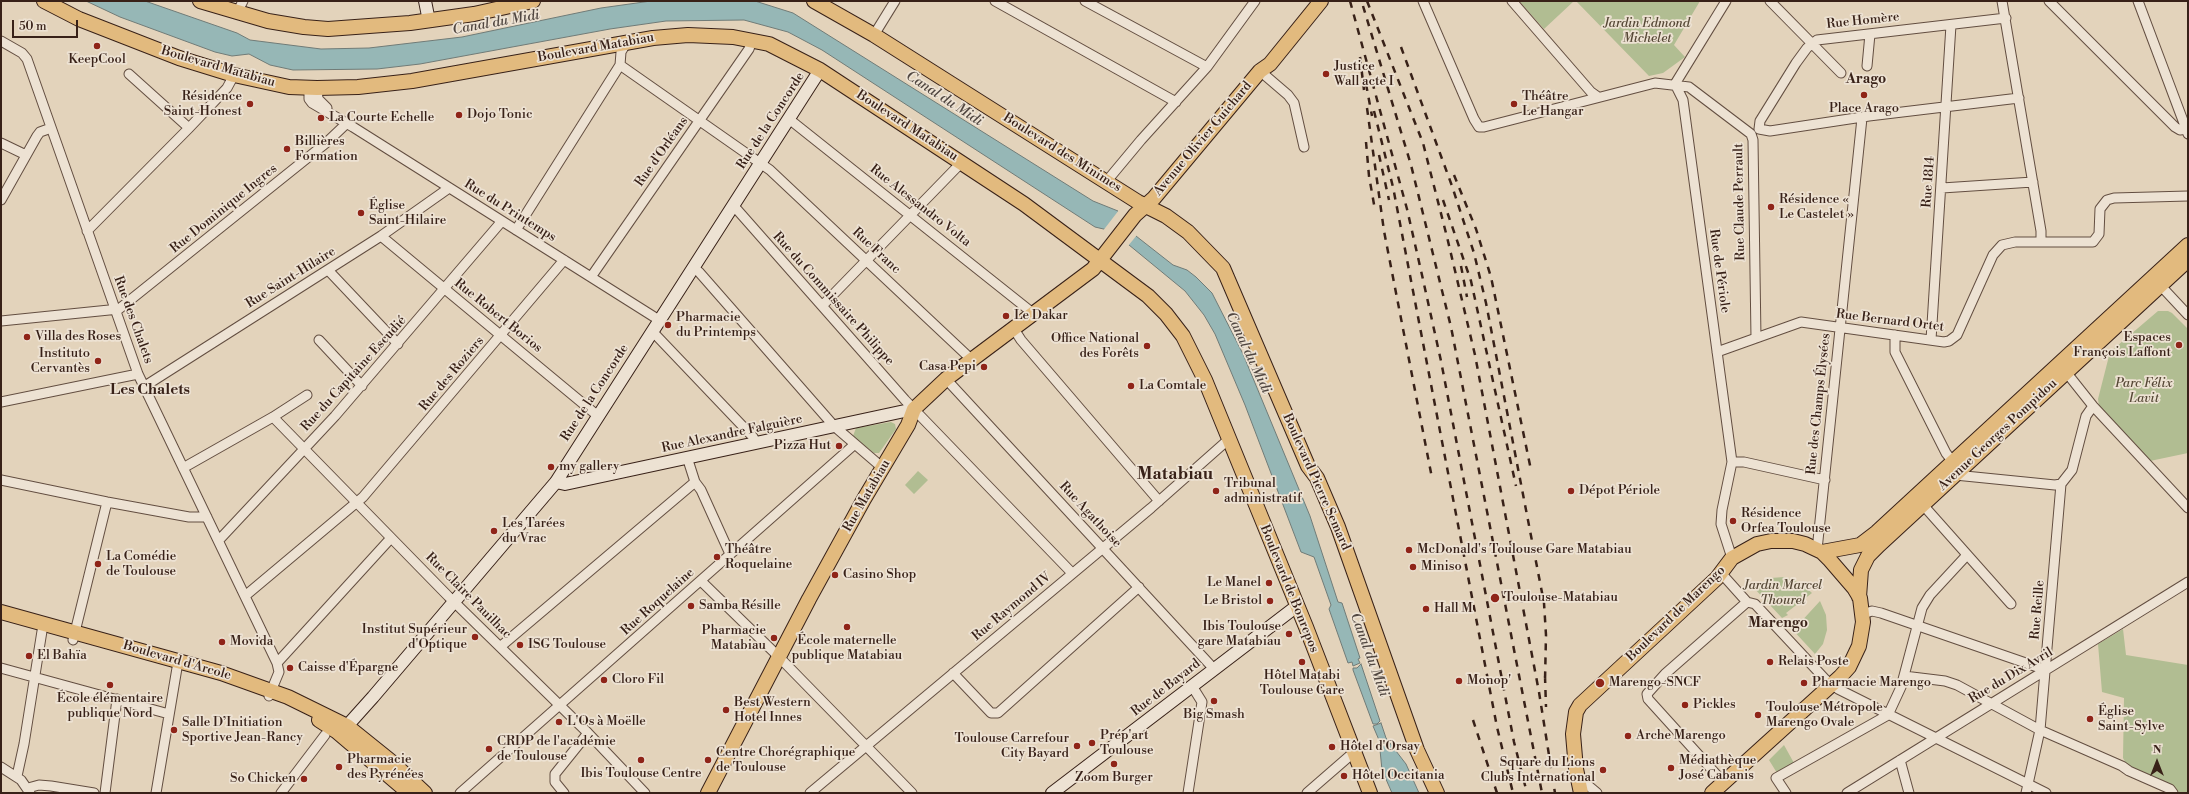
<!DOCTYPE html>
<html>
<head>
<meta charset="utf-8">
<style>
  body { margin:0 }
  #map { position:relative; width:2189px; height:794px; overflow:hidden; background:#e3d3bb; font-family:"Libre Bodoni",serif }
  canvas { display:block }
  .frame { position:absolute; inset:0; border:2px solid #382118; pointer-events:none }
  .north { position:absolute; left:2137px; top:742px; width:40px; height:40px; -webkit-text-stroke:3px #ede2d3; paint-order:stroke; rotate:0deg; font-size:11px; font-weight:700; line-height:16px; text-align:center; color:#382118 }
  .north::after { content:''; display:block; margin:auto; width:14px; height:18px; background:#382118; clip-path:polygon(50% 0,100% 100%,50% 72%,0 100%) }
  .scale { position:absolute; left:12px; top:20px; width:66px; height:18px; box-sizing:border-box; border:2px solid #382118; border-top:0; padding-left:5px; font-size:12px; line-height:14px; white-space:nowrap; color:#382118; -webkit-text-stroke:3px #ede2d3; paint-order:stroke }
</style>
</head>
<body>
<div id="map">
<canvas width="2189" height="794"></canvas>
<div class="frame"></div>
<div class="north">N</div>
<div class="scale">50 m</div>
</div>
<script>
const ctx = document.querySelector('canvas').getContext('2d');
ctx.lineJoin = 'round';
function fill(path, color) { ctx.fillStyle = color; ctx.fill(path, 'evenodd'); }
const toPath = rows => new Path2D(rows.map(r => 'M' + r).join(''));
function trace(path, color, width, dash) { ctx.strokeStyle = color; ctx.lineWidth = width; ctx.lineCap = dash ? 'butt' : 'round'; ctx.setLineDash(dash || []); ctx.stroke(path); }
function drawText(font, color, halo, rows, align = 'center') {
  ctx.font = font + ' "Libre Bodoni",serif'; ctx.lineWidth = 3.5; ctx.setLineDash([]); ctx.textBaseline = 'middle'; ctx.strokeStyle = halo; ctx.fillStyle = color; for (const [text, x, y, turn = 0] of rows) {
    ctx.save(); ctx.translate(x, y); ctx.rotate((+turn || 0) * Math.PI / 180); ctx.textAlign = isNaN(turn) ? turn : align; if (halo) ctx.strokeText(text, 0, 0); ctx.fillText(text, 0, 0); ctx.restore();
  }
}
fill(toPath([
  [1519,1,1574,1,1544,29],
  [1576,1,1700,1,1674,45,1685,57,1663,73,1649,76],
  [2158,311,2168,311,2172,313,2188,329,2188,453,2150,461,2099,406,2098,399,2110,352],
  [891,422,895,424,896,429,879,453,874,453,853,436,856,428],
  [918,471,928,480,914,494,905,485],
  [1784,577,1801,583,1812,593,1786,613,1788,615,1782,618,1754,588,1771,578],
  [1820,601,1826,615,1827,630,1823,644,1815,654,1791,628,1796,623,1798,625],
  [2123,629,2126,655,2188,665,2188,793,2181,793,2128,767,2123,758,2124,698,2102,692,2098,644],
  [1784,745,1794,763,1777,773,1769,760]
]), '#b1bd92');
const water = toPath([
  [86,1,145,1,237,33,250,40,321,49,369,48,462,37,601,8,651,1,755,1,793,13,1093,201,1118,211,1136,236,1173,265,1187,270,1196,277,1212,293,1243,354,1310,516,1338,602,1342,603,1360,658,1358,659,1360,663,1353,666,1352,662,1348,663,1329,609,1331,605,1314,557,1301,552,1245,405,1215,334,1204,315,1185,291,1112,231,1095,227,822,50,788,32,744,20,666,21,610,29,420,64,377,69,293,70,270,65,249,54,232,56,215,52,120,17,86,1],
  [1361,664,1380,721,1377,724,1373,724,1353,670,1353,668,1357,668,1361,664],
  [1381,723,1386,738,1406,764,1419,793,1392,793,1382,770,1379,740,1373,726,1381,723]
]);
fill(water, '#96b7b6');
trace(water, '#707b77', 1);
fill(toPath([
  [1119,210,1137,235,1128,246,1111,232,1102,232]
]), '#e3d3bb');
const street = toPath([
  [995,1,1176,102],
  [1085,1,1207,67],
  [1423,1,1474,119,1479,127,1484,127,1655,83,1689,87,1751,134,1753,140,1756,338],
  [1512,1,1591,92,1598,97],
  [1770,1,1841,73],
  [2002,1,2041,231,2041,242],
  [2049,1,2175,127,2180,130,2186,129],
  [2138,1,2188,134],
  [237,13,243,1],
  [874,35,895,1],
  [1,41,22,53,27,59,138,374,277,663,279,672,269,696],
  [627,42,621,52,620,65,770,170,972,360],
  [1867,66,1870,34],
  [1260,71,1288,95,1294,103,1304,147],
  [129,74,189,128],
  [1675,84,1683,100,1732,462,1722,510,1721,524,1732,558],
  [1675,84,1726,1],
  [309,88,309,99,312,103,353,127,659,320],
  [317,88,318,99,327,108],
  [789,119,1034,314],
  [1759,129,1760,121,1796,63,1807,48,1817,40,2006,18],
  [1759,129,1770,131,1869,116,2019,98],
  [1,143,26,155],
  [1106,182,1141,140,1207,67,1255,1],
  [1942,188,2033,182],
  [1,200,37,136,40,132,51,128],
  [733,205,905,400,1072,573],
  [516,230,620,65],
  [87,231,189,128,227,88,234,75],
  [381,236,598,416],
  [694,268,699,272,834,426,877,463,884,466],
  [328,270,398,344],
  [591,277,749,49,752,40],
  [2160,285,2188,315],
  [822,306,962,162],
  [1,321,119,309,326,143,346,124],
  [1014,329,1021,340,1159,501],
  [652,331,753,437,756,443],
  [1895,335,1895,352,1946,453,1953,462],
  [319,340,362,386],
  [1931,340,1951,25],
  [1717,352,1801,322,1944,342,1949,341,1957,335,1993,255,2002,245,2015,242,2093,242,2099,234,2100,209,2107,200,2114,198,2188,196],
  [2066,372,2093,406,2188,508],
  [946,379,1214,669],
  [145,386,381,236,449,188],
  [1,402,138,374],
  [273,417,448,596,588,733,645,793],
  [687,457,695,482,701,490,730,554],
  [1732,462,1744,462,1825,480],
  [183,468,273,417,307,395],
  [1955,475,2055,485,2061,484,2072,470,2086,416,2093,406],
  [1,480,107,502,189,517,207,517],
  [1923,505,2011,604],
  [219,540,335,416,502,221],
  [1817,550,1862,118],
  [1721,573,1747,602],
  [701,581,779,657,912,793],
  [245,596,363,497,564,260],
  [1863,614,1872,611,1881,613,2046,670],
  [73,640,107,502],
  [500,647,695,482],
  [277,663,391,538],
  [1,668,169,714],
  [953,673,991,713,998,713,1139,587],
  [1904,676,1945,681,1957,685,2040,730,2122,766,2129,771,2170,789,2173,793],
  [1888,715,1901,687,1922,608,1930,595,1967,555],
  [1900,760,1909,793],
  [1,767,21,780,30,793],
  [17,776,24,744,42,631],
  [1578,777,1597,793],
  [1724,783,1648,699,1647,694,1665,674,1747,602,1755,604,1825,679,1838,689,2046,793],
  [28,788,39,785,51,786,94,793],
  [105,793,117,699],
  [156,793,177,668],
  [281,793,325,735],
  [460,793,855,444],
  [564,793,555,782,555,774,588,733],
  [810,793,1151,508,1229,439],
  [1188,793,1202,702,1192,686],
  [1307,793,1353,753],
  [1786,793,1776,778,1888,715],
  [1847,793,2188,582],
  [2026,793,2040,730,2061,484]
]);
const secondary = toPath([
  [425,1,429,21],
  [556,482,565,484,914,409],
  [338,730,347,726,373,697,556,482,820,70],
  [1052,793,1297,606]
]);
const primary = toPath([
  [44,1,79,19,179,58,234,75,289,87,317,88,358,87,412,81,653,38,688,35,733,37,769,44,820,70,1024,204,1148,296,1166,314,1183,336,1205,380,1306,627,1370,793],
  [200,1,268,21,304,27,328,29,410,23,474,14,533,1],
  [814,1,874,35,1138,202,1166,216,1188,232,1223,268,1308,466,1317,478,1338,527,1417,750,1437,793],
  [1822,552,1860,545,1877,532,2188,245],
  [1859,597,1861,570,1868,556,1879,545,2188,260],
  [1,612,221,673,288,697,347,726,393,763,425,793],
  [319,720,336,731,409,793],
  [708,793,809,599,864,499,908,425,914,409,946,379,1093,269,1135,215,1154,198,1260,71,1270,64,1321,1],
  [1581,793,1576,769,1573,734,1576,712,1580,705,1717,578,1732,558,1757,544,1771,541,1793,541,1805,544,1822,552,1829,559,1854,588,1860,598,1863,622,1859,646,1849,667,1840,677,1712,793]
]);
trace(street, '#634e41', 11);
trace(secondary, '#382118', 14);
trace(primary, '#382118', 16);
trace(street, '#ede2d3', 9);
trace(secondary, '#ede2d3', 12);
trace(primary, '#e2ba7e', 14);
trace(toPath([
  [1350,1,1407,209,1422,275,1441,361,1514,742,1527,793],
  [1367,1,1423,143,1447,237,1475,355,1539,692,1555,793],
  [1363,6,1411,165,1451,327,1542,793],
  [1401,47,1452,186,1474,253,1486,303,1544,603,1546,635,1545,681],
  [1360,57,1364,90],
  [1366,84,1372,116],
  [1367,108,1384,231,1432,478],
  [1374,111,1393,187,1497,727,1513,793],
  [1366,142,1369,176,1375,210],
  [1379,155,1389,200],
  [1454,175,1476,229,1491,277,1531,470],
  [1443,200,1471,281,1516,486],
  [1461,266,1467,297],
  [1545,676,1546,707],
  [1473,720,1497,793]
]), '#382118', 2.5, [7, 7]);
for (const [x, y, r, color] of [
  [97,46,4,"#8f2418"],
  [1326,74,4,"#8f2418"],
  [1864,95,4,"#8f2418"],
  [250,104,4,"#8f2418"],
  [1514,104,4,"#8f2418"],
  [459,115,4,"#8f2418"],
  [321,118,4,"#8f2418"],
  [287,149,4,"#8f2418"],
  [1771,207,4,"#8f2418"],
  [361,213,4,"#8f2418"],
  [1006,316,4,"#8f2418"],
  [668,325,4,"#8f2418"],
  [27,337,4,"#8f2418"],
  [2179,345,4,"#8f2418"],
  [1147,346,4,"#8f2418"],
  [98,361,4,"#8f2418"],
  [984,367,4,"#8f2418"],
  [1131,386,4,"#8f2418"],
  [839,446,4,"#8f2418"],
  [551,467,4,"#8f2418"],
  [1216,491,4,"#8f2418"],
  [1571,491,4,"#8f2418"],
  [1733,521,4,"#8f2418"],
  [494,531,4,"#8f2418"],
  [1409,550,4,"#8f2418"],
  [717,557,4,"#8f2418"],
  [98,564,4,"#8f2418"],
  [1413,567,4,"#8f2418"],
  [835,575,4,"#8f2418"],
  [1269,583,4,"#8f2418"],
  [1495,598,5,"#8f2418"],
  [1270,601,4,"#8f2418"],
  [691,606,4,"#8f2418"],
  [1426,609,4,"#8f2418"],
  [847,627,4,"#8f2418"],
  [1289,634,4,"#8f2418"],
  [475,637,4,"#8f2418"],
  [774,638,4,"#8f2418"],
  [222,642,4,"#8f2418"],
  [520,645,4,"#8f2418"],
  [29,656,4,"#8f2418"],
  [1302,662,4,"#8f2418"],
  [1770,662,4,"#8f2418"],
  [290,668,4,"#8f2418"],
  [604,680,4,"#8f2418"],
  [1459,681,4,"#8f2418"],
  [1600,683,5,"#8f2418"],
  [1804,683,4,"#8f2418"],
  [110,685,4,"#8f2418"],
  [1214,701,4,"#8f2418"],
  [1685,705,4,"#8f2418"],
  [726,710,4,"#8f2418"],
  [1758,715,4,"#8f2418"],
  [2090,719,4,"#8f2418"],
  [559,722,4,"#8f2418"],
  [174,730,4,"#8f2418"],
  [1628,736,4,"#8f2418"],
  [1092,743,4,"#8f2418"],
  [1077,746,4,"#8f2418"],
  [1332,747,4,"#8f2418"],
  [489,749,4,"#8f2418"],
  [641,760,4,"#8f2418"],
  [708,760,4,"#8f2418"],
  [1114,764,4,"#8f2418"],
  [339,767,4,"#8f2418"],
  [1671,768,4,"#8f2418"],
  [1603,770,4,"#8f2418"],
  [1344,776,4,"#8f2418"],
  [304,779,4,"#8f2418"]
]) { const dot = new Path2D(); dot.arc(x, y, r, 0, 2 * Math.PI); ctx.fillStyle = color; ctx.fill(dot); trace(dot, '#ede2d3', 1.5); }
drawText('13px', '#382118', '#ede2d3', [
  ["Rue Homère",1863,21,-6],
  ["Boulevard Matabiau",596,48,-10],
  ["Boulevard Matabiau",218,67,16],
  ["Rue de la Concorde",771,121,-57],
  ["Boulevard Matabiau",907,126,33],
  ["Avenue Olivier Guichard",1203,139,-50],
  ["Rue d'Orléans",662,152,-55],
  ["Boulevard des Minimes",1062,153,32],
  ["Rue 1814",1929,182,-86],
  ["Rue Claude Perrault",1740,202,-91],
  ["Rue Alessandro Volta",920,206,38],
  ["Rue Dominique Ingres",224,209,-39],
  ["Rue du Printemps",510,211,32],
  ["Rue Franc",876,251,43],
  ["Rue de Périole",1719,271,82],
  ["Rue Saint-Hilaire",291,278,-32],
  ["Rue du Commissaire Philippe",833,299,48],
  ["Rue Robert Borios",498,316,39],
  ["Rue des Chalets",133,320,70],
  ["Rue Bernard Ortet",1890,321,7],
  ["Rue du Capitaine Escudié",354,374,-48],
  ["Rue des Roziers",452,374,-50],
  ["Rue de la Concorde",595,393,-57],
  ["Rue des Champs Élysées",1819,404,-84],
  ["Rue Alexandre Falguière",732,434,-12],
  ["Avenue Georges Pompidou",1998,435,-43],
  ["Boulevard Pierre Semard",1316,482,66],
  ["Rue Matabiau",867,496,-60],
  ["Rue Agathoise",1090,515,47],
  ["Boulevard de Bonrepos",1289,589,68],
  ["Rue Claire Pauilhac",468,596,45],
  ["Rue Roquelaine",658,602,-42],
  ["Rue Raymond IV",1012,607,-40],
  ["Rue Reille",2038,610,-85],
  ["Boulevard de Marengo",1676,614,-44],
  ["Boulevard d'Arcole",177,661,16],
  ["Rue du Dix Avril",2011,676,-31],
  ["Rue de Bayard",1166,688,-38]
]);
drawText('italic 13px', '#564836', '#ede2d3', [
  ["Jardin Edmond",1647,24],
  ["Michelet",1647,39],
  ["Parc Félix",2144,384],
  ["Lavit",2144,399],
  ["Jardin Marcel",1783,586],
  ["Thourel",1783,601]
]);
drawText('13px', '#382118', '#ede2d3', [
  ["KeepCool",97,60,"center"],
  ["Justice",1334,67],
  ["Wall acte I",1334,82],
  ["Résidence",242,97,"right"],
  ["Saint-Honest",242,112,"right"],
  ["Théâtre",1522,97],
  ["Le Hangar",1522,112],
  ["Place Arago",1864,109,"center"],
  ["Dojo Tonic",467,115],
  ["La Courte Echelle",329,118],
  ["Billières",295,142],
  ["Formation",295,157],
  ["Résidence «",1779,200],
  ["Le Castelet »",1779,215],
  ["Église",369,206],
  ["Saint-Hilaire",369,221],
  ["Le Dakar",1014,316],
  ["Pharmacie",676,318],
  ["du Printemps",676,333],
  ["Villa des Roses",35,337],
  ["Espaces",2171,338,"right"],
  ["François Laffont",2171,353,"right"],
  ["Office National",1139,339,"right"],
  ["des Forêts",1139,354,"right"],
  ["Instituto",90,354,"right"],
  ["Cervantès",90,369,"right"],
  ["Casa Pepi",976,367,"right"],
  ["La Comtale",1139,386],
  ["Pizza Hut",831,446,"right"],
  ["my gallery",559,467],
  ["Tribunal",1224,484],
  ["administratif",1224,499],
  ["Dépot Périole",1579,491],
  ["Résidence",1741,514],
  ["Orfea Toulouse",1741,529],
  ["Les Tarées",502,524],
  ["du Vrac",502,539],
  ["Théâtre",725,550],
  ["Roquelaine",725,565],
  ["McDonald's Toulouse Gare Matabiau",1417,550],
  ["La Comédie",106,557],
  ["de Toulouse",106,572],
  ["Miniso",1421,567],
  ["Casino Shop",843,575],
  ["Le Manel",1261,583,"right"],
  ["Toulouse-Matabiau",1504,598],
  ["Le Bristol",1262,601,"right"],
  ["Samba Résille",699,606],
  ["Hall M",1434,609],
  ["Ibis Toulouse",1281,627,"right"],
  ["gare Matabiau",1281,642,"right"],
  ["Institut Supérieur",467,630,"right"],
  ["d'Optique",467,645,"right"],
  ["Pharmacie",766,631,"right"],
  ["Matabiau",766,646,"right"],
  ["École maternelle",847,641,"center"],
  ["publique Matabiau",847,656,"center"],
  ["Movida",230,642],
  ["ISG Toulouse",528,645],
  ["El Bahïa",37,656],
  ["Relais Poste",1778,662],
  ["Caisse d'Épargne",298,668],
  ["Hôtel Matabi",1302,676,"center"],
  ["Toulouse Gare",1302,691,"center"],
  ["Cloro Fil",612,680],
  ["Monop'",1467,681],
  ["Marengo-SNCF",1609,683],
  ["Pharmacie Marengo",1812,683],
  ["École élémentaire",110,699,"center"],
  ["publique Nord",110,714,"center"],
  ["Best Western",734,703],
  ["Hotel Innes",734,718],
  ["Pickles",1693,705],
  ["Toulouse Métropole",1766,708],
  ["Marengo Ovale",1766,723],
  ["Église",2098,712],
  ["Saint-Sylve",2098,727],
  ["Big Smash",1214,715,"center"],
  ["L'Os à Moëlle",567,722],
  ["Salle D’Initiation",182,723],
  ["Sportive Jean-Rancy",182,738],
  ["Prép'art",1100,736],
  ["Toulouse",1100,751],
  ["Arche Marengo",1636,736],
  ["Toulouse Carrefour",1069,739,"right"],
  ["City Bayard",1069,754,"right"],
  ["CRDP de l'académie",497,742],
  ["de Toulouse",497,757],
  ["Hôtel d'Orsay",1340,747],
  ["Centre Chorégraphique",716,753],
  ["de Toulouse",716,768],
  ["Pharmacie",347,760],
  ["des Pyrénées",347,775],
  ["Médiathèque",1679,761],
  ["José Cabanis",1679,776],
  ["Square du Lions",1595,763,"right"],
  ["Clubs International",1595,778,"right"],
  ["Ibis Toulouse Centre",641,774,"center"],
  ["Hôtel Occitania",1352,776],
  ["Zoom Burger",1114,778,"center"],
  ["So Chicken",296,779,"right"]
], 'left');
drawText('italic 14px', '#504640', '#ede2d3', [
  ["Canal du Midi",496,23,-10],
  ["Canal du Midi",944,99,33],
  ["Canal du Midi",1248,353,65],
  ["Canal du Midi",1369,655,70]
]);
drawText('bold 14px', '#382118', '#ede2d3', [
  ["Arago",1866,80],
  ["Marengo",1778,624]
]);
drawText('bold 15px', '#382118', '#ede2d3', [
  ["Les Chalets",150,390]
]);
drawText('bold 17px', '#382118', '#ede2d3', [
  ["Matabiau",1175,475]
]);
</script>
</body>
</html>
